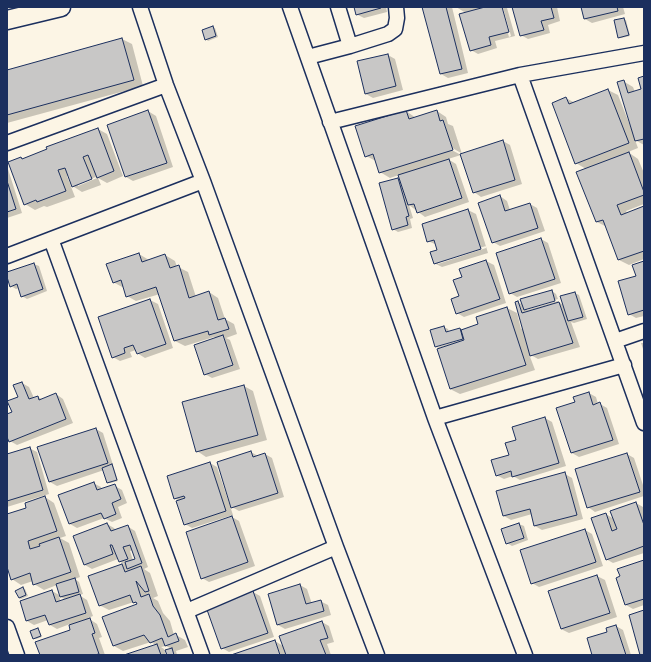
<!DOCTYPE html>
<html>
<head>
<meta charset="utf-8">
<style>
  body { margin:0 }
  #map { position:relative; width:651px; height:662px; overflow:hidden; background:#fcf5e5; font-family:"Balsamiq Sans",sans-serif }
  canvas { display:block }
  .frame { position:absolute; inset:0; border:8px solid #1b2f5e; pointer-events:none }
</style>
</head>
<body>
<div id="map">
<canvas width="651" height="662"></canvas>
<div class="frame"></div>
</div>
<script>
const ctx = document.querySelector('canvas').getContext('2d');
ctx.lineJoin = 'round';
function fill(path, color) { ctx.fillStyle = color; ctx.fill(path, 'evenodd'); }
const toPath = rows => new Path2D(rows.map(r => 'M' + r).join(''));
function trace(path, color, width, dash) { ctx.strokeStyle = color; ctx.lineWidth = width; ctx.lineCap = dash ? 'butt' : 'round'; ctx.setLineDash(dash || []); ctx.stroke(path); }
fill(toPath([
  [355,7,386,7,387,12,364,18,356,14],
  [423,7,452,7,468,73,448,78,441,74],
  [456,7,506,7,507,8,515,36,495,41,497,48,478,54,471,50,466,13],
  [501,8,503,8,511,36,509,37],
  [513,7,557,7,560,21,548,25,550,33,528,39,521,35],
  [582,7,623,7,625,14,592,23,585,19],
  [624,19,626,20,630,36,621,38,619,37,615,21],
  [213,27,215,28,218,37,208,41,206,39],
  [122,39,132,44,143,86,7,123,7,71],
  [388,55,395,59,403,90,373,98,366,94],
  [644,77,644,145,635,140,638,148,628,152,638,159,644,173,644,204,626,211,627,213,644,207,644,259,629,265,619,260,607,227,597,222,586,169,576,163,566,98,575,103,608,90,618,95,631,128,632,128,623,81,633,87,635,92,642,90],
  [148,111,156,116,173,167,133,181,126,177],
  [406,111,416,118,437,111,446,117,448,124,453,126,462,154,503,141,510,145,522,184,481,197,474,192,461,153,449,146,448,148,461,155,448,159,456,164,469,202,425,217,409,205,413,218,410,219,412,228,398,232,393,229,398,179,401,181,399,175,390,178,380,172,376,161,366,156],
  [98,129,107,134,123,176,107,183,98,178,101,185,82,192,71,185,72,185,69,175,67,176,75,197,47,207,44,206,35,210,25,204,21,158,23,159],
  [96,177,97,178,78,186,78,183],
  [7,166,22,213,7,218],
  [500,196,507,201,510,210,530,204,537,208,545,231,500,246,493,242],
  [468,210,476,214,488,253,442,267,434,263,438,250,437,245,428,241,423,225],
  [486,246,486,248,438,264,438,261],
  [541,239,548,243,561,283,517,297,510,293],
  [139,254,149,260,165,255,175,261,177,267,178,267,188,272,196,297,209,292,218,298,225,319,234,324,237,334,226,338,230,340,240,369,212,378,205,374,217,339,214,337,185,346,175,341,160,294,136,301,127,296,124,288,113,282],
  [486,261,494,265,506,303,464,317,457,313,463,277,461,269],
  [644,262,644,316,636,318,629,314,637,277],
  [34,264,39,266,47,291,27,299,22,296,19,288,16,289,11,286,7,273],
  [552,291,556,294,558,299,527,308,527,310,558,301,564,306,575,293,579,295,587,319,574,323,571,322,580,347,538,359,529,354,535,370,460,394,450,389,440,349,436,346,444,327,448,329,449,332,460,329,462,330,480,325,507,308,517,313,521,329,523,328,518,302,523,305],
  [467,336,468,338,438,347,438,345],
  [150,300,158,304,173,348,145,358,137,353,136,350,130,352,132,357,120,361,113,357,99,318],
  [641,343,644,343,644,352],
  [22,383,29,387,34,398,38,397,43,400,56,394,63,399,73,423,17,445,10,441,7,434,7,415,13,412,19,397],
  [244,386,253,391,267,440,206,457,197,451],
  [589,393,596,397,598,404,600,404,607,408,619,444,579,457,572,453,557,408,576,402],
  [545,418,552,422,566,466,520,480,513,476,504,479,496,475,510,455,518,440],
  [96,429,103,433,118,481,110,483,108,482,104,470,57,486,50,482,39,448],
  [29,448,37,452,49,494,7,507,7,455],
  [251,452,258,456,265,454,272,458,284,497,239,511,232,507],
  [627,454,634,458,644,488,644,496,595,512,588,507],
  [210,463,217,467,233,515,192,528,185,524,179,501,175,498],
  [565,474,572,478,583,519,542,530,535,526,532,514,511,520,504,516],
  [93,483,101,487,102,490,115,486,122,490,127,503,118,507,122,518,112,522,104,518,77,528,70,524,60,495],
  [45,497,54,503,66,536,60,538,69,543,80,577,75,579,79,582,83,594,79,595,87,600,93,616,88,618,97,624,102,637,99,638,105,655,41,655,72,630,70,624,57,629,50,625,48,620,34,625,27,621,52,591,61,596,57,585,44,590,34,584,33,581,21,585,12,579,7,565,7,515,27,509],
  [59,596,66,600,61,602],
  [636,503,643,507,644,511,644,553,613,563,606,559,606,514,614,519],
  [232,517,239,521,255,566,209,582,202,578],
  [107,524,114,528,116,531,127,526,135,531,148,567,144,569,150,573,158,596,153,598,158,601,163,613,170,621,174,635,176,635,185,640,188,647,176,651,177,655,168,655,172,649,166,646,161,647,164,649,166,655,127,655,156,645,151,642,123,651,114,646,139,605,134,602,109,610,99,605,89,576,124,564,119,561,118,559,92,569,85,565],
  [133,550,136,559,133,560,130,551],
  [519,524,524,526,528,540,512,546,507,543],
  [585,530,592,534,603,566,539,587,532,583],
  [644,561,644,605,633,609,626,605],
  [597,576,605,580,617,617,569,633,561,629],
  [300,585,307,589,312,604,320,601,328,605,331,615,285,629,278,625,269,594],
  [23,588,25,589,28,596,21,599,19,598],
  [253,592,260,596,274,637,229,652,222,648],
  [322,622,329,626,334,642,327,644,331,655,234,655,275,641,283,646],
  [616,626,623,630,631,655,593,655,608,632],
  [37,629,39,630,42,637,36,639,34,638]
]), '#0003');
const building = toPath([
  [354,7,380,7,381,8,356,15,354,7],
  [422,7,446,7,462,69,440,74,422,7],
  [485,7,502,7,509,32,489,37,491,45,470,51,459,14,485,7],
  [512,7,551,7,554,18,541,21,544,30,520,36,512,7],
  [581,7,617,7,618,11,584,19,581,7],
  [624,18,629,35,618,38,614,20,624,18],
  [213,26,216,36,205,40,202,30,213,26],
  [122,38,134,80,7,115,7,70,122,38],
  [388,54,396,86,365,94,357,61,388,54],
  [644,76,644,139,635,141,617,82,624,80,628,93,641,89,638,78,644,76],
  [608,89,629,143,575,164,552,103,566,97,569,104,608,89],
  [148,110,167,163,125,177,107,125,148,110],
  [406,110,409,119,437,110,440,121,443,120,453,150,379,173,373,154,365,157,355,126,406,110],
  [98,128,114,171,97,178,88,155,83,157,92,179,72,187,65,168,58,170,66,191,37,202,36,200,24,205,8,162,21,157,22,159,47,149,46,147,98,128],
  [503,140,515,180,473,193,460,154,503,140],
  [629,152,644,192,644,195,617,205,621,215,644,206,644,251,618,260,603,220,596,222,576,172,629,152],
  [449,159,462,198,417,213,414,204,408,205,398,175,449,159],
  [398,178,409,216,406,217,408,225,392,230,379,183,398,178],
  [7,181,16,209,7,212,7,181],
  [500,195,505,211,530,203,538,228,492,243,478,203,500,195],
  [468,209,481,249,434,264,430,252,437,250,434,240,427,242,422,224,468,209],
  [541,238,555,279,509,294,496,253,541,238],
  [139,253,142,262,165,254,170,268,179,265,189,298,209,291,218,320,225,318,229,329,209,335,208,331,174,341,156,287,126,297,121,280,113,283,106,264,139,253],
  [486,260,500,299,456,314,451,299,459,296,453,280,462,277,459,269,486,260],
  [644,261,644,310,628,315,618,281,636,276,632,265,644,261],
  [34,263,43,289,21,297,17,284,10,287,7,277,7,272,34,263],
  [552,290,555,301,524,310,520,299,552,290],
  [575,292,583,317,568,321,560,296,575,292],
  [150,299,166,344,137,354,133,345,124,348,125,353,112,358,98,317,150,299],
  [518,301,522,313,559,302,573,343,530,356,515,302,518,301],
  [507,307,526,365,450,389,437,349,464,340,461,330,478,324,476,317,507,307],
  [444,326,446,332,460,328,463,339,435,347,430,330,444,326],
  [223,335,233,365,204,375,194,345,223,335],
  [22,382,29,399,38,396,39,400,56,393,66,419,9,442,7,437,7,414,12,412,7,401,18,397,13,385,22,382],
  [244,385,258,435,196,452,182,402,244,385],
  [589,392,593,405,600,402,613,440,571,453,556,408,575,402,573,397,589,392],
  [545,417,559,463,512,477,511,471,496,476,491,460,509,455,505,443,516,440,512,427,545,417],
  [96,428,108,463,49,482,37,447,96,428],
  [30,447,43,490,7,501,7,454,30,447],
  [251,451,253,457,265,453,278,493,231,508,217,462,251,451],
  [627,453,640,492,587,508,575,469,627,453],
  [210,462,226,511,184,525,176,501,185,498,184,496,174,499,167,476,210,462],
  [112,464,117,480,107,483,102,468,112,464],
  [565,472,577,515,534,526,530,509,503,516,496,491,565,472],
  [94,482,97,490,115,484,121,499,112,503,116,514,104,519,101,513,69,524,58,495,94,482],
  [45,496,57,531,28,541,30,549,40,546,39,544,59,537,71,572,33,585,30,573,11,580,7,567,7,514,26,508,25,503,45,496],
  [636,502,644,525,644,546,606,560,591,518,606,513,612,531,617,529,610,511,636,502],
  [232,516,248,562,201,579,186,532,232,516],
  [107,523,111,531,128,525,142,563,127,569,125,562,135,559,130,545,123,547,128,559,119,562,112,545,110,545,113,554,84,565,73,536,107,523],
  [519,523,524,538,506,544,501,529,519,523],
  [585,529,596,562,531,584,520,550,585,529],
  [644,560,644,599,625,605,616,578,620,576,617,569,644,560],
  [122,564,125,572,141,566,149,591,145,592,136,581,141,597,149,594,153,606,160,615,168,637,176,633,179,641,165,646,162,638,150,643,144,635,113,646,102,617,137,604,136,602,133,603,130,595,99,606,88,576,122,564],
  [597,575,610,613,561,629,548,591,597,575],
  [75,578,79,592,60,597,56,584,75,578],
  [300,584,306,604,321,600,324,611,277,625,268,594,300,584],
  [23,587,26,595,19,598,15,591,23,587],
  [52,590,56,602,80,594,86,613,49,625,45,615,26,621,20,601,52,590],
  [253,591,268,633,221,649,206,607,253,591],
  [644,610,644,655,640,655,629,615,644,610],
  [90,618,95,633,92,634,99,654,94,655,40,655,35,642,70,630,69,625,90,618],
  [322,621,328,638,320,640,326,655,286,655,279,636,322,621],
  [616,625,626,655,592,655,587,638,607,632,606,628,616,625],
  [38,628,41,636,33,639,30,631,38,628],
  [275,640,280,655,231,655,275,640],
  [157,644,161,655,124,655,157,644],
  [172,648,174,655,167,655,165,650,172,648]
]);
fill(building, '#c8c7c6');
trace(building, '#1b2f5e', 1);
const minor = toPath([
  [140,7,166,85,203,181,336,547,377,655],
  [290,7,435,418,525,655],
  [338,7,350,46],
  [308,57,350,46,388,34,395,29,397,18,396,7],
  [520,75,644,423],
  [330,122,520,75,644,53],
  [7,143,166,85],
  [51,239,202,655],
  [7,256,203,181],
  [615,341,644,331],
  [435,418,624,365],
  [187,611,336,547],
  [7,627,17,655]
]);
const major = toPath([
  [7,20,61,7]
]);
trace(minor, '#1b2f5e', 17);
trace(major, '#1b2f5e', 21);
trace(minor, '#fcf5e5', 14);
trace(major, '#fcf5e5', 18);
</script>
</body>
</html>
